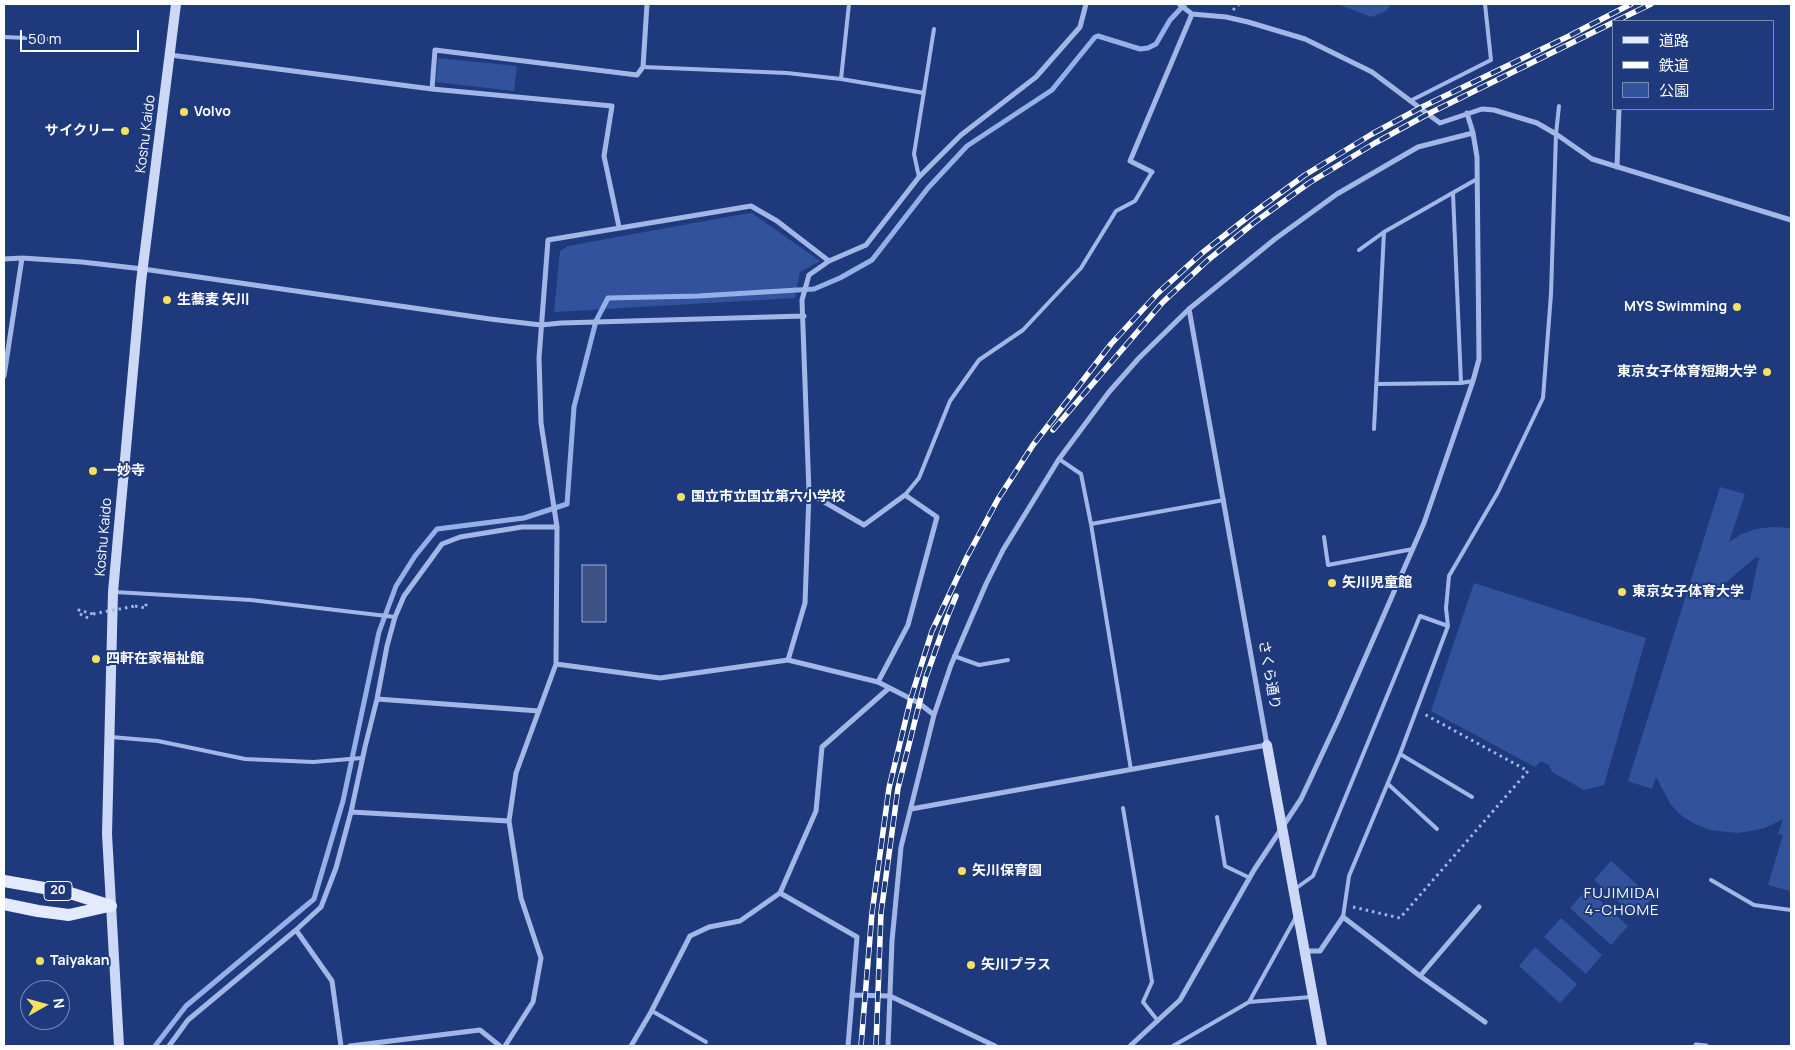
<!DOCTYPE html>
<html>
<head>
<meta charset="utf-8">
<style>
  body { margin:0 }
  #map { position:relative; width:1795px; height:1050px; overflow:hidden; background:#1f3a7c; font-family:Manrope,"Noto Sans JP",sans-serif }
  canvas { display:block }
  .frame { position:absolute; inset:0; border:5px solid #fff; pointer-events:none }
  .legend { position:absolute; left:1612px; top:20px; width:162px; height:90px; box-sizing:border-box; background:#1f3a7c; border:1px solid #7989b0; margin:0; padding:6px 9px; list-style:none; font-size:15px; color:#fff }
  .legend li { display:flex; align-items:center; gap:10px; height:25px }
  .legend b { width:25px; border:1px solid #7989b0 }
  .north { position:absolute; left:20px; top:980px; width:50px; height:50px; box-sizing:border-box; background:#1f3a7c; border:1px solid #7989b0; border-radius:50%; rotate:83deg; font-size:14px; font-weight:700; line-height:20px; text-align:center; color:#fff }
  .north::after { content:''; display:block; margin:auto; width:18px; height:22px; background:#f5e061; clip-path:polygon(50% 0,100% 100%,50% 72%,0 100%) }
  .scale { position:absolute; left:20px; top:30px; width:119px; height:22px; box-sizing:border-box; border:2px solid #fff; border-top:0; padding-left:6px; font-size:15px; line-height:18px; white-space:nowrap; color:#fff; -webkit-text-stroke:4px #1f3a7c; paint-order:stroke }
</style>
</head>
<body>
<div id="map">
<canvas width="1795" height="1050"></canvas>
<div class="frame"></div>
<ul class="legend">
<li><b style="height:6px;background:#e3eafd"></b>道路</li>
<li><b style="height:6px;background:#fff"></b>鉄道</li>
<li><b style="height:14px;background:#32529b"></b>公園</li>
</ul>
<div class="north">N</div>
<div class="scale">50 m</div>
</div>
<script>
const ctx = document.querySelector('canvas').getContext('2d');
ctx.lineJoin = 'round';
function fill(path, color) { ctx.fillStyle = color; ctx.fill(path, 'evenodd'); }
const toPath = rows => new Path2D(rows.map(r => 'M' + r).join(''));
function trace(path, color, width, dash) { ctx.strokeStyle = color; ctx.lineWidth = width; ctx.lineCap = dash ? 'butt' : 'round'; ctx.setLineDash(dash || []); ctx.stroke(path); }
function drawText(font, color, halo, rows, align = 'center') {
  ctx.font = font + ' Manrope,"Noto Sans JP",sans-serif'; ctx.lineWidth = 4; ctx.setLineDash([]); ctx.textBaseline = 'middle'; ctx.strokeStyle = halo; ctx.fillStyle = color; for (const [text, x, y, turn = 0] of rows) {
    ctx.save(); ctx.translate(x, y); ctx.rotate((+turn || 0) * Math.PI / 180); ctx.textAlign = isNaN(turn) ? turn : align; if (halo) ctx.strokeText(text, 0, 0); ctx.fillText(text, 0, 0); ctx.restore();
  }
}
fill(toPath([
  [1338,4,1391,4,1386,11,1371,17],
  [438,58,517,66,514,91,436,82],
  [752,213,820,261,800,272,795,298,554,312,560,251,568,246,743,214],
  [1720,487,1745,494,1729,542,1742,534,1756,529,1773,527,1791,528,1791,886,1790,891,1768,885,1783,835,1778,834,1783,819,1765,828,1751,831,1738,833,1710,830,1695,824,1682,816,1671,805,1656,777,1652,789,1628,781],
  [1756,557,1760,559,1758,561,1750,600,1742,600,1734,596,1724,584],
  [1474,583,1646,638,1604,785,1584,790,1552,772,1549,765,1541,761,1535,767,1431,711],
  [1611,861,1652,898,1636,917,1594,880],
  [1587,889,1628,926,1611,945,1570,908],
  [1561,918,1602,955,1586,974,1544,937],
  [1535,947,1577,984,1560,1003,1519,966]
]), '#32529b');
const water = toPath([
  [582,565,606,565,606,622,582,622,582,565]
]);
fill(water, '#3d5182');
trace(water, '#95b0e8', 1);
trace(toPath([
  [155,1046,186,1006,314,899,343,801,379,632,396,586,415,556,437,529,524,518,567,504,574,407,596,321,608,298,698,296,814,289,840,278,872,260,928,188,967,146,1052,90,1095,37,1098,36,1140,49,1148,48,1156,44,1170,20,1185,4]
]), '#95b0e8', 5);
trace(toPath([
  [1233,10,1239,4],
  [135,606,146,608,146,603],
  [88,618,78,613,79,610,93,614],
  [1353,907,1400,918,1528,771,1424,714]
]), '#a2b7e7', 3, [2.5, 4]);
trace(toPath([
  [4,37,49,39],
  [643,67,787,73,841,79,924,93],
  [841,79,849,4],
  [1410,101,1491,60,1485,4],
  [919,177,914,154,934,29],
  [1453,193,1461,383],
  [1359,250,1384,232,1477,179],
  [1377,384,1461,383,1473,381],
  [1374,429,1384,232],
  [1059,459,1081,474,1091,524,1131,770],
  [905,495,919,478,950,401,979,360,1023,330,1081,268,1116,211,1135,201,1152,172],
  [1091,524,1224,500],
  [1324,537,1328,565,1413,549],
  [115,592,251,600,395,617],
  [954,656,979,665,1008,660],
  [111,737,158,741,245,759,313,762,362,758],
  [1400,754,1472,797],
  [1388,784,1437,829],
  [1123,808,1152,982,1143,1002,1158,1021],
  [1217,817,1225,866,1250,878],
  [1711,880,1754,905,1791,910],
  [1295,889,1313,876,1420,616,1448,626],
  [1343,917,1349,876,1400,754,1448,626,1446,608,1449,576,1498,492,1543,398,1551,294,1556,134,1559,106],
  [1249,1002,1311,997],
  [652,1011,706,1042],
  [1173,1046,1249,1002,1296,917]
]), '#a2b7e7', 4);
trace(toPath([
  [1179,4,1192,14],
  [170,55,432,89,612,106,604,156,619,227],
  [432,89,435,50,637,75,643,67,647,4],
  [1617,167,1619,109],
  [1152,172,1130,161,1192,14,1226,17,1248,22,1305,39,1372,72,1440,123,1482,109,1494,110,1537,123,1556,134,1592,159,1791,220],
  [4,259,22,258,82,262,143,269,490,319,541,325,561,323,804,316],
  [4,376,22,258],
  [809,493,864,525,905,495,937,517,908,625,878,682,788,660,805,603,809,493,802,300,809,275,829,261],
  [788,660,660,678,556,664,557,527,541,423,539,358,548,240,751,206,777,221,829,261,866,245,919,177,961,135,1036,77,1080,27,1086,4],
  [878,682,919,703,934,715,951,665,986,584,1003,550,1059,459,1109,392,1139,358,1189,309,1275,239,1337,194,1418,147,1473,133],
  [377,699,539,711],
  [911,809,1267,745,1189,309],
  [351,812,509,821],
  [780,893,857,937,848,1046],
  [296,930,332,981,341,1046],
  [1305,951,1320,951,1343,917,1420,976,1485,1022],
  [1420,976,1479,907],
  [852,995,890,996,995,1046],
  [1696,1045,1706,1046],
  [169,1046,188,1020,296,930,321,907,336,868,351,812,365,747,377,699,387,646,395,617,404,596,442,544,460,537,522,527,557,527],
  [350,1046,480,1030,500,1046],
  [505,1046,533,1002,541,958,521,898,509,821,516,773,556,664],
  [631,1046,651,1012,690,936,709,927,740,921,780,893,816,811,822,747,889,688],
  [888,1046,892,941,901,847,934,715],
  [1130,1046,1180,1000,1254,870,1301,799,1338,720,1424,523,1473,381,1479,359,1477,157,1473,133,1467,113]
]), '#a2b7e7', 5);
trace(toPath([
  [1267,745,1322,1046],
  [119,1046,107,834,113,592,141,282,176,4]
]), '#ccd8f6', 10);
trace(toPath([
  [4,881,67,892,111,906],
  [4,904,38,911,69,915,109,906]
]), '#e3eafd', 12);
const rail = toPath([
  [1616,21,1651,4],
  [1053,430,1163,302,1208,260,1255,222,1309,183,1375,143,1428,114,1614,22],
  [861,1046,872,913,889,788,911,698,932,631,967,557,998,499,1033,445,1111,344,1158,293,1202,253,1253,213,1305,175,1372,134,1420,108,1569,36,1631,4],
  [876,1046,881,913,898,788,926,677,947,618,956,596]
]);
trace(rail, '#fff', 5.5);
trace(rail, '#1f3a7c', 4, [11]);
trace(toPath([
  [93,614,135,606]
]), '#a2b7e7', 3, [2.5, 4]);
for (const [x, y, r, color] of [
  [184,112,5,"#f5e061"],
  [125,131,5,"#f5e061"],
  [167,300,5,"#f5e061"],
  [1737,307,5,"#f5e061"],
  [1767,372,5,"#f5e061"],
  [93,471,5,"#f5e061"],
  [681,497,5,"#f5e061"],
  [1332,583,5,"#f5e061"],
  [1622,592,5,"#f5e061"],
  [96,659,5,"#f5e061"],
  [962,871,5,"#f5e061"],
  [40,961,5,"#f5e061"],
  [971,965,5,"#f5e061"]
]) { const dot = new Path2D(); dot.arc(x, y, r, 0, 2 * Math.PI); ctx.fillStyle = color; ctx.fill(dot); trace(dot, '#1f3a7c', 2); }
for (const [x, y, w] of [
  [58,891,28]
]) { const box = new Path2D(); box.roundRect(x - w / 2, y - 9.5, w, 19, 4); ctx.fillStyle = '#1f3a7c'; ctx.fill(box); trace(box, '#fff', 1); }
drawText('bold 12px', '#fff', null, [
  ["20",58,891]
]);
drawText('bold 14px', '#fff', '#1f3a7c', [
  ["Volvo",194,112],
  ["サイクリー",115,131,"right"],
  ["生蕎麦 矢川",177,300],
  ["MYS Swimming",1727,307,"right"],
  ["東京女子体育短期大学",1757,372,"right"],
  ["一妙寺",103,471],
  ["国立市立国立第六小学校",691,497],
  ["矢川児童館",1342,583],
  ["東京女子体育大学",1632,592],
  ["四軒在家福祉館",106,659],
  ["矢川保育園",972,871],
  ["Taiyakan",50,961],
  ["矢川プラス",981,965]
], 'left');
drawText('14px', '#fff', '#1f3a7c', [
  ["Koshu Kaido",146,134,-83],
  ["Koshu Kaido",104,537,-85],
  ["さくら通り",1269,675,80]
]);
ctx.letterSpacing = '1px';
drawText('15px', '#fff', '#1f3a7c', [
  ["FUJIMIDAI",1622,894],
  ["4-CHOME",1622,911]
]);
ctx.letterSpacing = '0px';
</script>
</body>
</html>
